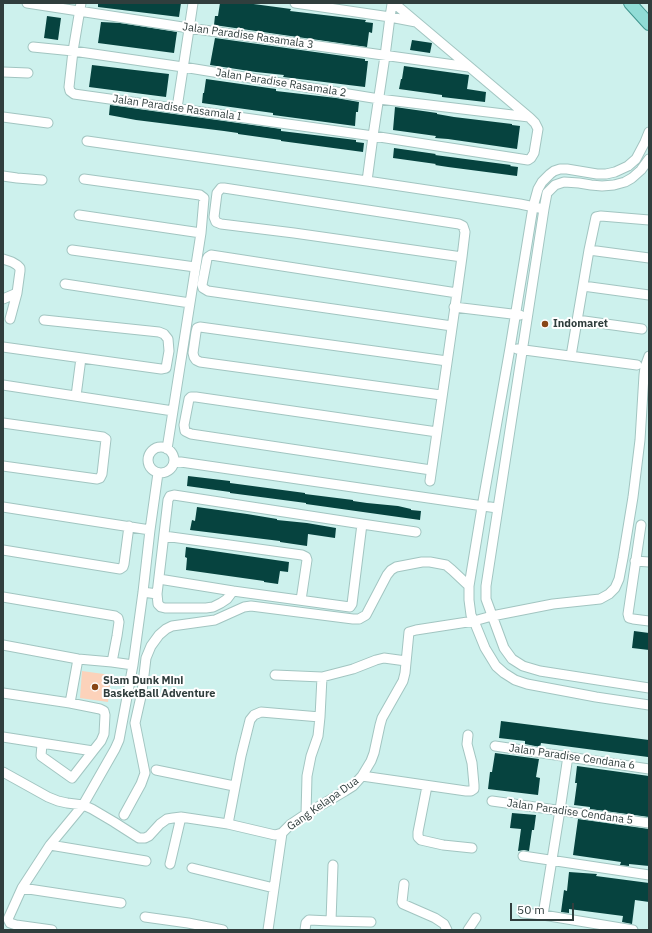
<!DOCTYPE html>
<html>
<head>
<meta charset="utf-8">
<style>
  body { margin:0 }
  #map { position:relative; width:652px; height:933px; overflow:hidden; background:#cdf1ed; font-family:"IBM Plex Sans",sans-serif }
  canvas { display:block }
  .frame { position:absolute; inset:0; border:4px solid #303e3d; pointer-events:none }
  .scale { position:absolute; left:510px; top:903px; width:64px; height:18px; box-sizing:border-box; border:2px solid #303e3d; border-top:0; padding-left:5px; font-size:12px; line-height:14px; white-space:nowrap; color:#303e3d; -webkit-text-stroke:3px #fff; paint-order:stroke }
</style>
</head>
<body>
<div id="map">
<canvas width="652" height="933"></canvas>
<div class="frame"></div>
<div class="scale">50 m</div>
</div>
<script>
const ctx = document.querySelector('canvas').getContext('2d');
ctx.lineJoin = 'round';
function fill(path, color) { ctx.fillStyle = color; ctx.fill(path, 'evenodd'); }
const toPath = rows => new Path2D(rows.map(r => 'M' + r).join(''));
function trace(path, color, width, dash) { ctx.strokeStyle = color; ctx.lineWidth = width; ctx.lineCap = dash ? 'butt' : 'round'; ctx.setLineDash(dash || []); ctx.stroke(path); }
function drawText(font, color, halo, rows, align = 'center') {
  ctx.font = font + ' "IBM Plex Sans",sans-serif'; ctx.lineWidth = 4; ctx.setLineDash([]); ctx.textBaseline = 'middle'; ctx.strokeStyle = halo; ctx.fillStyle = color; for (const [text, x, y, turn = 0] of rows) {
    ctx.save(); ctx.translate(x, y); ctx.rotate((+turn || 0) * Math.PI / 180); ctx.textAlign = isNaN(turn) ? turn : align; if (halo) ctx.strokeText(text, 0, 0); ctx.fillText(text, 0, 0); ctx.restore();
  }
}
fill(toPath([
  [82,671,111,675,108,702,80,698]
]), '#fcd2ba');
fill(toPath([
  [98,3,181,3,179,17,98,7],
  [220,3,246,3,291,9,290,11,366,20,365,22,373,23,372,33,369,32,367,47,214,25,215,16,218,16],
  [47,16,61,18,58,40,44,38],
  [101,22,120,23,177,32,174,53,98,43],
  [215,38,365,59,365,61,368,61,365,87,283,77,284,75,256,72,210,65],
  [412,40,432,43,430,53,410,50],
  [92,65,169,74,166,97,89,87],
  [404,66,469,75,467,89,486,92,485,102,442,97,442,95,399,89,401,79,402,79],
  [206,79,276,89,276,91,336,98,359,102,358,112,356,112,355,126,273,115,273,113,202,103,203,93,204,93],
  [110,105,281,129,281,131,356,140,356,142,364,143,363,152,281,141,281,140,238,134,238,133,224,131,136,120,109,115],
  [395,107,437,113,437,114,454,117,512,124,512,125,520,126,517,149,448,139,435,138,436,136,393,130],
  [394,148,436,154,435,155,511,165,510,166,518,167,517,176,448,167,435,165,436,164,393,158],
  [188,476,230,481,230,483,305,493,305,494,353,500,353,501,367,503,398,506,411,509,411,510,421,511,420,520,306,504,306,503,230,493,230,492,187,486],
  [197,507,247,514,277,519,277,520,307,523,336,528,335,538,308,534,307,546,280,542,280,541,190,530,192,520,195,521],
  [186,547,289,562,288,572,280,571,278,584,264,582,264,581,186,570,187,558,185,557],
  [634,631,649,633,649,650,632,648],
  [501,721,649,740,648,757,541,743,540,747,525,744,525,741,499,738],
  [495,753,539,759,536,777,540,778,538,795,488,789,490,772,492,772],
  [577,766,649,776,649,817,590,809,590,807,574,805,577,783,575,783],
  [512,813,536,815,534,830,532,830,529,851,524,850,518,851,521,829,510,828],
  [578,819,649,829,649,866,629,864,629,866,620,865,621,862,573,855],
  [569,872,597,874,596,876,649,883,649,902,635,900,632,924,622,922,623,916,569,909,569,913,561,912,564,890,567,891]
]), '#06433f');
const minor = toPath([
  [27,3,189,28,469,67],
  [81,3,73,51,69,87,70,91,74,94,373,136,528,160,531,158,534,153,538,129,535,123,530,118,395,4,392,4,390,17,385,56,373,136,367,181],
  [295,3,390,17,416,22],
  [33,47,73,51,183,67,379,99,529,117],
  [3,72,28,73],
  [177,108,193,3],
  [3,117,48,123],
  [649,132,645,142,636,159,628,166,615,172,606,174,597,174,567,169,560,169,554,171,550,174,542,182,538,189,533,207,510,348,482,507,469,586,469,600,471,615,474,621,485,648,496,666,504,673,515,680,527,684,596,697,649,705],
  [87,141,367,181,520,204,539,208],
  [649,159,641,170,632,178,625,182,614,185,602,186,591,185,579,183,564,182,555,185,547,193,544,209,486,586,486,599,504,648,512,659,523,666,540,671,649,688],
  [3,176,17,178,42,180],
  [84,179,200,195,204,198,201,233,167,449],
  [221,188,224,188,459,224,463,226,465,232,462,257,294,233,221,224,216,222,214,217,217,193,221,188],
  [79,215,201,233],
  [72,250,195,267],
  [589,250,649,258],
  [3,259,12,262,17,265,20,268,20,271,17,293,10,319],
  [65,284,190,303],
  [583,286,649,295],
  [3,299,17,293],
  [454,307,520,315],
  [577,320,642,329],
  [452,326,208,291,203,288,202,285,207,259,208,257,211,255,457,293,462,257],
  [3,347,161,369,166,368,169,351,168,339,164,334,159,332,44,320],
  [517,349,637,365],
  [571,356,589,250,596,217,601,216,649,220],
  [3,385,173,411],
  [441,395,200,362,196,360,194,357,193,353,196,332,197,328,200,327,447,361],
  [76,396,81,358],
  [3,423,103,437,106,439,102,474,100,478,97,479,3,466],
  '148 460a13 13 0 1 1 26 0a13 13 0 1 1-26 0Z',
  [174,461,497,508],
  [431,470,191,434,185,431,184,425,189,399,191,397,196,397,437,432],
  [430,481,457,293],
  [3,507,150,530],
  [641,525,628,614,629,618,633,619,649,621],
  [164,536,302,555,306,557,307,560,301,600],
  [3,550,120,569,123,567,124,564,129,526],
  [635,561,649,562],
  [159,579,233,591],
  [143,592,157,594,158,604,161,607,165,608,206,608,213,607,221,603,227,599,233,591,350,607,352,604,362,524,416,532],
  [157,594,168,500,170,496,174,495,362,524],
  [3,597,115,616,118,618,119,622,117,636,112,662,78,659,3,645],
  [112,662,133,665],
  [275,675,322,677,353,669,376,660,384,658,406,661],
  [3,693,70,703,100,709,104,711,105,715,104,734,101,741,93,751,3,737],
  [70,703,78,659],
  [42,744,41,756,72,778,93,751],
  [495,746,649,769],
  [568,756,560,810,543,915,633,930],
  [156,770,234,786],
  [3,772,48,797,58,801,67,803,83,805,92,809,114,822,139,838,145,838,149,836,160,824,167,819,173,818,181,817,228,824,275,835,282,833],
  [362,776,397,781,466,791,471,791,474,789,474,785,472,763,467,744,468,735],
  [427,786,418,832,418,837,421,840,443,845,472,848],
  [492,801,649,823],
  [306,814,307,776,311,756,318,736,320,717],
  [124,815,141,784,145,773,135,723,142,692,146,658,151,646,159,635,166,629,172,626,215,620,244,607,251,606,353,619,359,619,366,615,387,575,391,570,396,567,422,562,430,562,446,565,452,570,469,586],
  [228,824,241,756,250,720,254,715,261,712,320,717,322,677],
  [50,845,83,805,115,749,119,740,133,665,143,592,150,530,158,473],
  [523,856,649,875],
  [170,864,181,817],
  [192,868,274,888],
  [404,884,402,902,403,904,435,918,444,924,447,930],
  [22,888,121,903],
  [523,913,543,915],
  [145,917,188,923,223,930],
  [331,921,371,922],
  [52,930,16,925,10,923,8,919,22,888,50,845,146,861],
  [268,930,282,833,291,824,306,814,345,791,353,786,362,776,371,761,374,753,380,725,382,718,403,681,405,673,409,632,416,630,474,621,492,616,553,604,600,599,609,594,615,588,619,579,623,558,633,497,640,440,644,375,645,367,649,356],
  [305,930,306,923,309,920,331,921,333,865],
  [468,930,476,918]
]);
const major = toPath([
  [630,3,649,24]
]);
trace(minor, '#a2c5c1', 11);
trace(major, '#3f958e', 14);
trace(minor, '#fff', 9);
trace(major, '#91dcd6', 12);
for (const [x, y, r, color] of [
  [545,324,4,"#884616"],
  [95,687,4,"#884616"]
]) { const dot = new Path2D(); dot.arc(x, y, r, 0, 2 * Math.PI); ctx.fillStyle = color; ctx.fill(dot); trace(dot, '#fff', 1.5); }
drawText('11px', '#303e3d', '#fff', [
  ["Jalan Paradise Rasamala 3",248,36,8],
  ["Jalan Paradise Rasamala 2",281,83,9],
  ["Jalan Paradise Rasamala I",177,108,8],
  ["Jalan Paradise Cendana 6",572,757,8],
  ["Gang Kelapa Dua",323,804,-35],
  ["Jalan Paradise Cendana 5",570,812,8]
]);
drawText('bold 11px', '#303e3d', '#fff', [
  ["Indomaret",553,324],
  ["Slam Dunk Mini",103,681],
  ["BasketBall Adventure",103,694]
], 'left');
</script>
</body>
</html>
